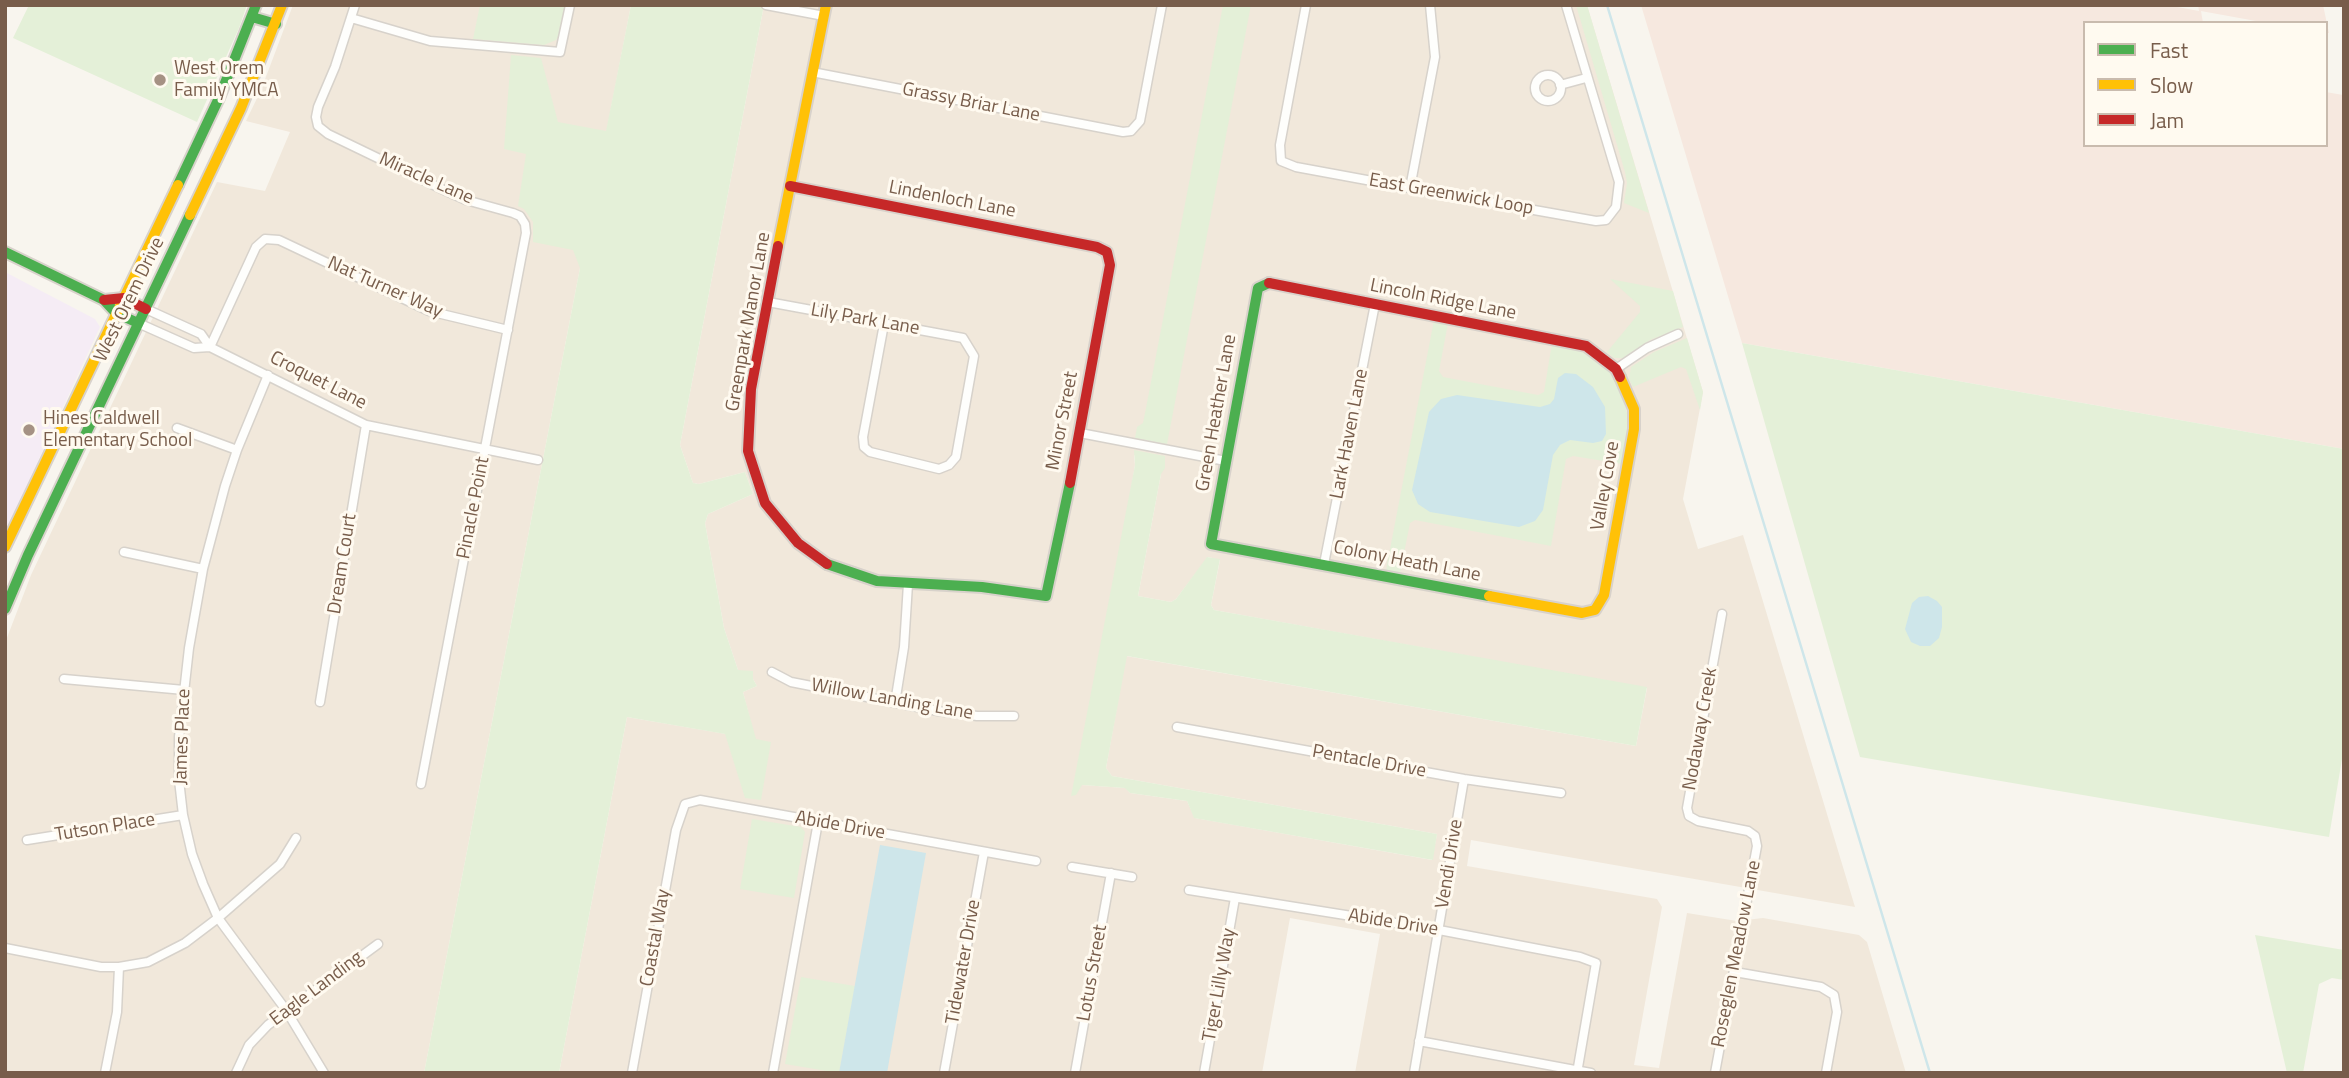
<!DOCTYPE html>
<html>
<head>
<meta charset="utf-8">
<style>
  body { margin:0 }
  #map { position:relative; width:2349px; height:1078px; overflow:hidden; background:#f8f5ee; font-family:"Titillium Web",sans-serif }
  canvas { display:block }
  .frame { position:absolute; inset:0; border:7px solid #785d4b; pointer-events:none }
  .legend { position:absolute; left:2083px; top:21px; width:245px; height:126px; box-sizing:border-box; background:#fffaf0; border:2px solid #c9bbae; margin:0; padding:9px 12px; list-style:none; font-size:21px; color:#785d4b }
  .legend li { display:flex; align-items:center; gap:14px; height:35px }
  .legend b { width:35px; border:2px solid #c9bbae }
</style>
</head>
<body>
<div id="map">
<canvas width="2349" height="1078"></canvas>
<div class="frame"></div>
<ul class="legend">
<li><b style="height:9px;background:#4caf50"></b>Fast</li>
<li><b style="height:9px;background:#ffc107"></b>Slow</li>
<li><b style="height:9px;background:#c62828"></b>Jam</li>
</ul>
</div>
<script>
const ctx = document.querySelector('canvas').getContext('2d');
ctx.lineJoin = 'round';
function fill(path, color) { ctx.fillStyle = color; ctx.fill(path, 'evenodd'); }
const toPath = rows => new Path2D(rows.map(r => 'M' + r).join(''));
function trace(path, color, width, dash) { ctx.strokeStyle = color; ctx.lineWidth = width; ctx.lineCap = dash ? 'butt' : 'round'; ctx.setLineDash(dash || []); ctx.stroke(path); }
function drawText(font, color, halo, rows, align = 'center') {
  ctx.font = font + ' "Titillium Web",sans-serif'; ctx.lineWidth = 6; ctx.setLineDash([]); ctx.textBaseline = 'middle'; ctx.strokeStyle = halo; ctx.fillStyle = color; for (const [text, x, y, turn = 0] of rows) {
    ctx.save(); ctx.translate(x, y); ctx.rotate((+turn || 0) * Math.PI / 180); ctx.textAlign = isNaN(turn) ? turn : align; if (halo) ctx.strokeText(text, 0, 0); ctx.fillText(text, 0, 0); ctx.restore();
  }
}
fill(toPath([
  [293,5,631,5,424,1073,5,1073,5,643,31,575,217,182,265,191,290,132,246,121,261,90],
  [764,5,1587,5,1703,392,1683,499,1698,549,1743,535,1855,907,1471,840,1467,866,1657,899,1662,907,1634,1065,1659,1068,1687,913,1737,921,1763,918,1859,935,1867,942,1906,1073,1355,1073,1380,934,1290,918,1262,1073,559,1073,627,717,755,739,743,692,757,686,753,679,738,670,724,628,705,523,708,514,753,494,745,472,699,484,693,483,680,445],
  [1134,455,1161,474,1138,596,1171,602,1176,599,1208,557,1220,560,1211,605,1214,610,1647,688,1636,746,1126,656,1106,768,1112,776,1437,834,1432,860,1195,818,1187,801,1130,793,1126,788,1082,785,1135,465]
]), '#f1e8db');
fill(toPath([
  [1641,5,2166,5,2199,11,2198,5,2323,5,2329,33,2326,33,2326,23,2267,23,2201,11,2203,23,2085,23,2085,145,2326,145,2326,92,2343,95,2344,449,1742,343]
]), '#f6e8df');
fill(toPath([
  [5,272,95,319,100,327,5,533]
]), '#f5ecf5');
fill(toPath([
  [29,5,247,5,239,28,197,122,13,38],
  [480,5,559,5,565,6,560,34,556,40,544,45,473,39],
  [631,5,764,5,680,445,693,483,699,484,745,472,753,494,708,514,705,523,724,628,738,670,753,671,753,679,757,686,743,692,756,739,771,742,761,800,745,798,725,734,627,717,559,1073,424,1073,580,268,573,250,533,242,533,222,524,209,518,206,526,154,504,149,511,55,541,58,558,122,606,131],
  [1223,5,1251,5,1167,444,1135,438,1137,427,1143,423,1146,408],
  [1576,5,1587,5,1649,213,1624,203,1627,183,1625,172],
  [1610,279,1673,291,1683,327,1650,340,1623,358,1614,358,1607,352,1640,312,1640,306],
  [1434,320,1448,323,1439,371,1443,377,1538,395,1544,392,1552,343,1571,347,1588,355,1602,364,1613,376,1621,391,1628,417,1628,430,1622,464,1573,456,1566,459,1551,546,1415,520,1410,523,1400,573,1386,570],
  [1687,338,1703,392,1700,410,1686,369,1681,367,1633,387,1629,379,1631,367,1654,352],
  [1742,343,2344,449,2344,747,2329,837,1860,757],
  [1134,450,1165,456,1165,468,1161,474,1138,596,1171,602,1176,599,1207,557,1220,559,1211,605,1214,610,1647,687,1636,746,1127,656,1106,768,1112,776,1437,834,1433,860,1194,818,1187,801,1130,793,1125,788,1082,785,1076,795,1071,796,1135,465],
  [752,819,801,827,805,832,794,898,740,889],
  [2255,935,2344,950,2344,980,2332,978,2319,984,2303,1073,2287,1073],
  [801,977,855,986,839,1073,785,1064]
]), '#e4f0d8');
fill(toPath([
  [1565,373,1576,374,1593,387,1605,407,1606,434,1602,441,1593,443,1570,440,1560,445,1553,455,1543,510,1535,521,1519,527,1430,512,1418,504,1412,490,1429,412,1441,399,1457,395,1540,407,1550,404,1554,399,1558,378],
  [1928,596,1937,601,1942,607,1942,627,1939,638,1930,646,1920,646,1911,642,1905,629,1912,603,1919,597],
  [880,845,926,853,887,1073,839,1073]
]), '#cee6ea');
trace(toPath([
  [1607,5,1930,1073]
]), '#cee6ea', 2.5);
const street = toPath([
  [355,5,335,67,318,107,316,117,318,126,328,134,446,191,466,200,513,213,520,216,525,224,526,233,421,784],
  [766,5,824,16],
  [1306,5,1280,145,1281,161,1296,167,1410,188,1596,221,1606,220,1616,207,1619,182,1566,5],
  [351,18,430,41,560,52,570,5],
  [812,72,1123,132,1131,131,1140,121,1162,5],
  '1535 88a13 13 0 1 1 26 0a13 13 0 1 1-26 0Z',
  [1560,85,1586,78],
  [1410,188,1435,57,1430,5],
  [768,302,963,338,974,356,956,457,949,465,939,469,870,452,864,447,863,437,884,324],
  [146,309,201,334,210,347],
  [138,323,194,348,210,347,366,425,538,460],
  [210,347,256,247,265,239,279,240,429,311,508,330],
  [1616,369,1647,348,1678,334],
  [268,375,237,450,225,486,203,569,189,648,179,737,179,780,183,815,192,854,203,884,218,918,286,1010,324,1073],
  [177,428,237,450],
  [1080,433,1226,461],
  [124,552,203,569],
  [1324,564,1375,304],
  [772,672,791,682,938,711,977,716,1014,716],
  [64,679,184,690],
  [320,702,366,425],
  [895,703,904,647,908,584],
  [1177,727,1464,779,1561,793],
  [27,840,183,815],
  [1072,867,1132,877],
  [1189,890,1439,930,1580,957,1596,963,1577,1073],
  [5,948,101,967,119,967,148,962,185,943,218,918,280,864,296,838],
  [1735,972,1821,987,1834,995,1837,1012,1826,1073],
  [1419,1041,1591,1073],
  [105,1073,117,1012,119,967],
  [236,1073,249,1045,268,1025,378,944],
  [632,1073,676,830,685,804,700,800,1036,861],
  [773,1073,818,822],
  [944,1073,984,852],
  [1075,1073,1111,873],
  [1204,1073,1235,898],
  [1414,1073,1464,779],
  [1715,1073,1757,846,1755,836,1748,831,1698,821,1689,816,1687,808,1722,614]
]);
const fast = toPath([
  [252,17,276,24],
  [178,185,219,98,256,5],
  [5,252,104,300,116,313,138,323],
  [1269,283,1258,288,1211,544,1489,596],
  [827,564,877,581,982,587,1046,596,1070,483],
  [5,609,28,555,190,215]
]);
const slow = toPath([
  [190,215,241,108,282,5],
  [778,246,826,5],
  [5,547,178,185],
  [1489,596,1582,613,1595,610,1604,595,1634,429,1634,409,1620,377]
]);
const jam = toPath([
  [790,186,1097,247,1107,252,1110,265,1070,483],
  [778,246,751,389,748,451,765,503,798,543,827,564],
  [1269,283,1586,346,1616,369,1620,377],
  [104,300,124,298,146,309]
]);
trace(street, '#d7d2cb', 11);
trace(fast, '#d8d2cb', 14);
trace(slow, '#d8d2cb', 14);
trace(jam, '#d8d2cb', 14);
trace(street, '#fefefc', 8);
trace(fast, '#4caf50', 10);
trace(slow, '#ffc107', 10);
trace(jam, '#c62828', 10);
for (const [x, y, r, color] of [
  [160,80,7,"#a59284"],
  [29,430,7,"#a59284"]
]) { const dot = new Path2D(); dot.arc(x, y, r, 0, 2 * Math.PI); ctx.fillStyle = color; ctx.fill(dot); trace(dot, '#fffaf0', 2.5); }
drawText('19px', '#785d4b', '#fffaf0', [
  ["West Orem",174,69],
  ["Family YMCA",174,91],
  ["Hines Caldwell",43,419],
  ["Elementary School",43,441]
], 'left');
drawText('19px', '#785d4b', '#fffaf0', [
  ["Grassy Briar Lane",971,103,11],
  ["Miracle Lane",426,179,24],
  ["East Greenwick Loop",1451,195,10],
  ["Lindenloch Lane",952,200,11],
  ["Nat Turner Way",385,288,24],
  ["West Orem Drive",130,300,-64],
  ["Lincoln Ridge Lane",1443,300,11],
  ["Lily Park Lane",865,320,10],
  ["Greenpark Manor Lane",749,322,-80],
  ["Croquet Lane",318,381,27],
  ["Green Heather Lane",1217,413,-80],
  ["Minor Street",1063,421,-79],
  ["Lark Haven Lane",1350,434,-79],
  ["Valley Cove",1606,486,-80],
  ["Pinacle Point",474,508,-79],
  ["Colony Heath Lane",1407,562,11],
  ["Dream Court",343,564,-81],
  ["Willow Landing Lane",892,700,10],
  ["Nodaway Creek",1701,729,-80],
  ["James Place",183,737,-88],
  ["Pentacle Drive",1369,762,10],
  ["Abide Drive",840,826,10],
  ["Tutson Place",105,828,-9],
  ["Vendi Drive",1450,864,-81],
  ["Abide Drive",1393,923,9],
  ["Coastal Way",656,938,-80],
  ["Roseglen Meadow Lane",1737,954,-79],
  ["Tidewater Drive",964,962,-80],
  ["Lotus Street",1093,973,-80],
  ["Tiger Lilly Way",1220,985,-80],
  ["Eagle Landing",317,989,-37]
]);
</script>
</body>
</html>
